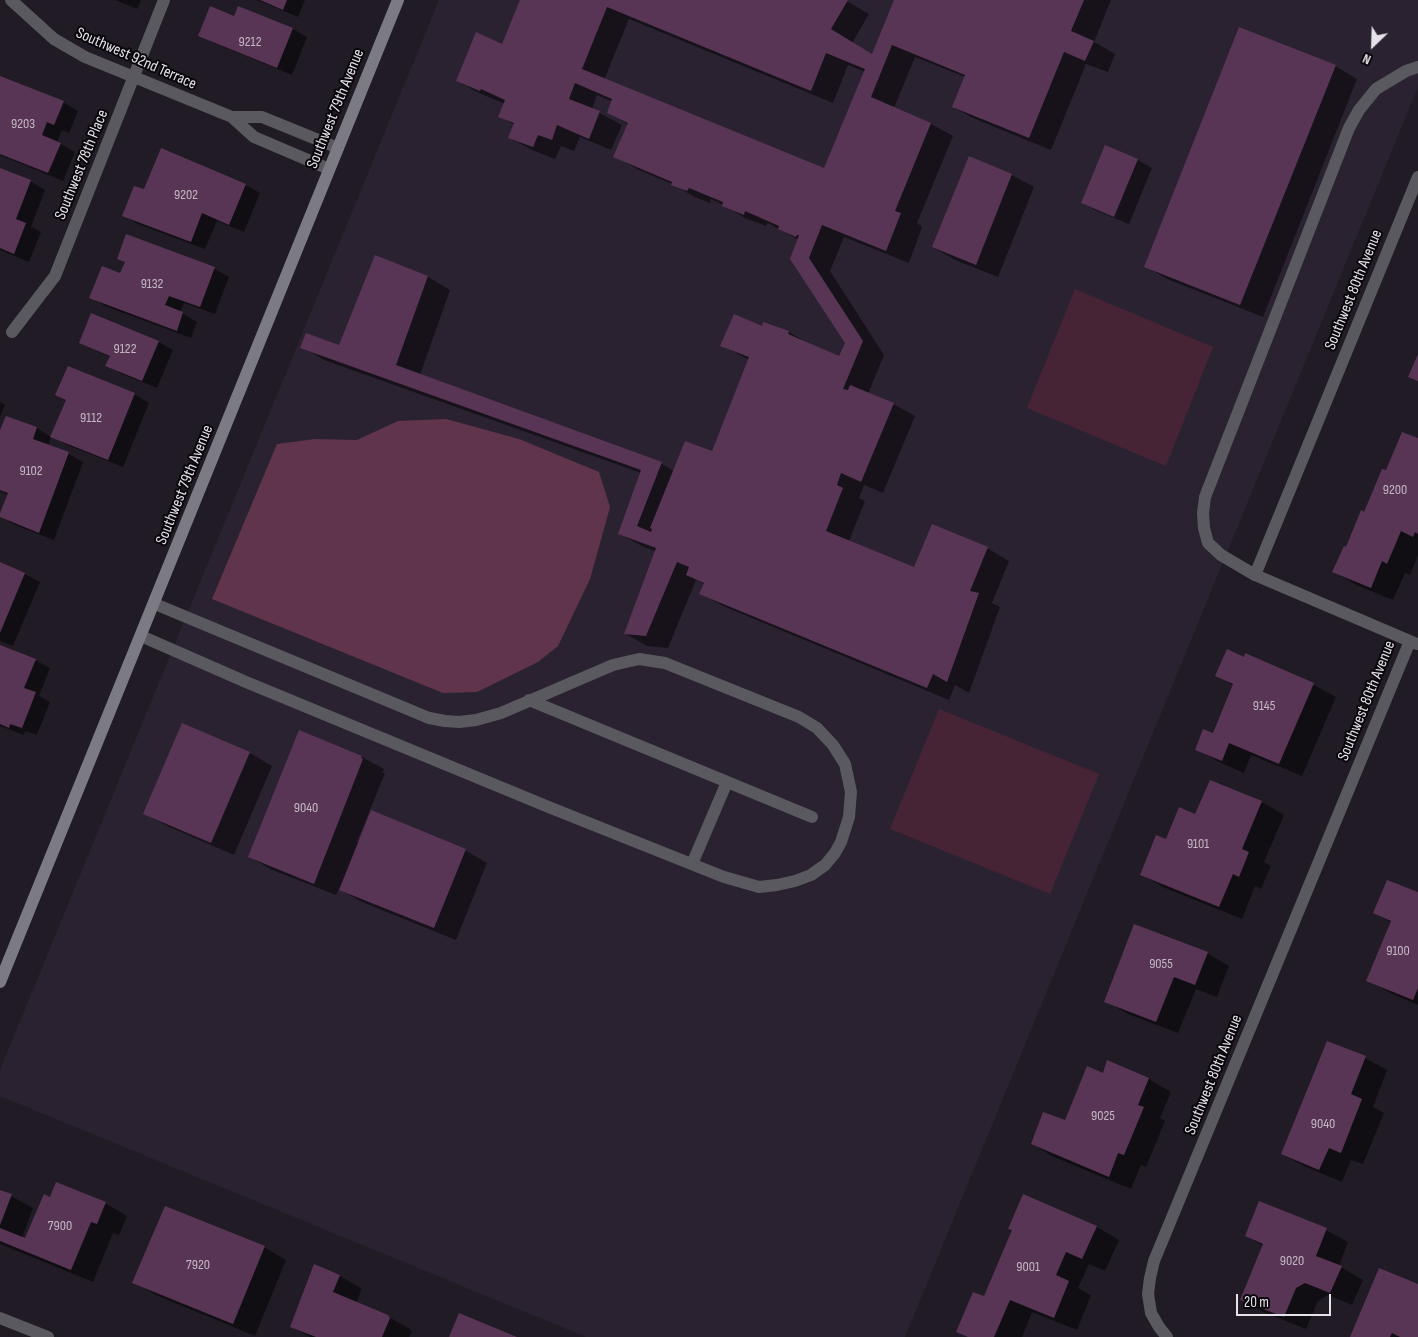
<!DOCTYPE html>
<html>
<head>
<meta charset="utf-8">
<style>
  body { margin:0 }
  #map { position:relative; width:1418px; height:1337px; overflow:hidden; background:#211b25; font-family:"Sofia Sans Condensed",sans-serif }
  canvas { display:block }
  .north { position:absolute; left:1348px; top:20px; width:50px; height:50px; -webkit-text-stroke:4px #09070b; paint-order:stroke; rotate:204deg; font-size:14px; font-weight:700; line-height:20px; text-align:center; color:#e6e2e9 }
  .north::after { content:''; display:block; margin:auto; width:18px; height:22px; background:#e6e2e9; clip-path:polygon(50% 0,100% 100%,50% 72%,0 100%) }
  .scale { position:absolute; left:1236px; top:1294px; width:95px; height:22px; box-sizing:border-box; border:2px solid #e6e2e9; border-top:0; padding-left:6px; font-size:15px; line-height:18px; white-space:nowrap; color:#e6e2e9; -webkit-text-stroke:4px #09070b; paint-order:stroke }
</style>
</head>
<body>
<div id="map">
<canvas width="1418" height="1337"></canvas>
<div class="north">N</div>
<div class="scale">20 m</div>
</div>
<script>
const ctx = document.querySelector('canvas').getContext('2d');
ctx.lineJoin = 'round';
function fill(path, color) { ctx.fillStyle = color; ctx.fill(path, 'evenodd'); }
const toPath = rows => new Path2D(rows.map(r => 'M' + r).join(''));
function trace(path, color, width, dash) { ctx.strokeStyle = color; ctx.lineWidth = width; ctx.lineCap = dash ? 'butt' : 'round'; ctx.setLineDash(dash || []); ctx.stroke(path); }
function drawText(font, color, halo, rows, align = 'center') {
  ctx.font = font + ' "Sofia Sans Condensed",sans-serif'; ctx.lineWidth = 4; ctx.setLineDash([]); ctx.textBaseline = 'middle'; ctx.strokeStyle = halo; ctx.fillStyle = color; for (const [text, x, y, turn = 0] of rows) {
    ctx.save(); ctx.translate(x, y); ctx.rotate((+turn || 0) * Math.PI / 180); ctx.textAlign = isNaN(turn) ? turn : align; if (halo) ctx.strokeText(text, 0, 0); ctx.fillText(text, 0, 0); ctx.restore();
  }
}
fill(toPath([
  [439,0,1418,0,1418,87,905,1337,586,1337,0,1096,0,1070]
]), '#2b2231');
fill(toPath([
  [1075,289,1213,347,1166,466,1027,408],
  [939,709,1099,774,1050,894,890,829]
]), '#462435');
fill(toPath([
  [446,419,519,439,599,472,610,507,590,579,558,646,538,662,477,692,443,693,212,599,277,444,315,439,357,440,398,421]
]), '#60344a');
fill(toPath([
  [115,0,141,0,137,9],
  [257,0,305,0,298,17],
  [521,0,845,0,869,14,852,43,873,56,896,0,1111,0,1094,42,1115,54,1108,72,1086,64,1051,150,975,119,953,107,965,77,915,57,894,108,931,124,953,136,917,223,922,227,909,263,844,237,830,271,884,355,868,394,893,404,915,416,883,493,864,485,859,498,865,501,849,541,915,569,987,548,1009,561,992,603,1000,607,969,693,955,685,949,700,723,606,701,593,704,584,696,580,668,648,647,646,626,634,657,552,642,546,620,534,641,473,324,360,302,347,339,347,375,257,428,277,450,290,420,375,662,464,674,471,712,453,749,360,722,345,763,327,764,324,789,332,811,345,840,358,847,343,799,240,768,223,766,226,745,218,723,205,711,199,710,203,695,197,672,184,637,169,615,156,628,124,608,113,613,102,597,95,592,109,622,125,611,150,580,137,574,151,561,146,555,159,532,150,510,138,515,125,499,116,505,104,479,93,457,81,503,45],
  [629,19,833,103,848,65,865,72,825,170,604,80],
  [239,7,293,29,307,37,292,75,214,43,199,35,234,17],
  [1335,66,1357,79,1263,317,1167,279,1145,266],
  [0,77,63,102,78,111,69,133,62,130,57,142,75,152,63,181,0,155],
  [161,150,246,185,260,193,244,232,217,221,205,249,138,224,124,215,144,191],
  [1138,160,1152,168,1129,224,1097,211,1082,203],
  [0,170,30,181,45,190,31,227,41,232,29,262,0,250],
  [1012,175,1034,187,998,277,955,260,933,247],
  [127,235,215,269,229,277,215,314,184,303,180,312,197,322,191,338,105,306,91,297,120,274,126,263,118,258],
  [159,342,173,350,157,388,122,374,107,366,110,357,81,343],
  [134,394,149,403,123,467,67,445,52,436,67,401,57,395],
  [0,402,5,405,0,417],
  [7,417,37,428,51,437,48,446,69,454,83,462,54,540,15,525,0,516,8,495,0,491,0,433],
  [1418,440,1418,555,1410,575,1405,573,1393,600,1356,585,1334,572,1387,472],
  [0,563,25,574,40,582,13,646,0,641],
  [0,646,35,660,50,668,39,696,50,702,37,735,25,731,24,735,0,726],
  [1246,655,1314,685,1336,697,1302,776,1251,755,1244,773,1219,762,1197,749,1214,735,1234,686,1217,676,1245,658],
  [183,724,250,753,272,766,234,855,167,826,145,813],
  [362,757,384,769,382,772,385,773,357,842,465,850,487,863,456,940,362,902,339,889,336,895,272,870,250,857],
  [1210,781,1262,802,1284,815,1264,862,1271,866,1261,889,1255,886,1242,919,1163,887,1141,874,1167,841,1196,816],
  [1418,894,1418,1005,1390,993,1368,980,1392,923,1375,913],
  [1207,953,1229,966,1217,997,1196,989,1178,1033,1128,1014,1106,1001],
  [1365,1058,1387,1070,1373,1107,1384,1113,1363,1164,1351,1160,1342,1182,1304,1166,1282,1154],
  [1103,1075,1149,1079,1171,1092,1160,1118,1165,1121,1146,1167,1141,1165,1131,1189,1054,1157,1032,1144,1065,1122],
  [0,1191,11,1196,33,1208,22,1238,25,1240,51,1198,105,1203,127,1216,119,1235,113,1233,93,1282,0,1244],
  [1023,1196,1097,1227,1119,1240,1105,1271,1089,1264,1078,1288,1091,1295,1077,1330,1032,1312,1022,1337,968,1337,958,1331,984,1298,1013,1230],
  [1260,1203,1326,1230,1348,1242,1339,1266,1363,1280,1352,1305,1328,1295,1318,1301,1306,1329,1263,1312,1241,1299,1263,1246,1246,1236],
  [264,1247,286,1260,255,1336,156,1295,134,1282],
  [315,1266,340,1276,362,1289,356,1303,387,1316,410,1329,412,1332,409,1337,310,1337,291,1326],
  [1418,1285,1418,1337,1352,1337]
]), '#0007');
fill(toPath([
  [260,0,287,0,283,10],
  [520,0,848,0,831,29,872,54,894,0,1084,0,1071,31,1094,41,1085,61,1064,52,1029,138,952,107,965,75,892,45,871,97,931,123,895,211,901,213,886,251,822,225,809,258,863,341,843,389,848,390,850,385,894,403,861,482,841,473,837,485,843,488,826,531,914,567,932,524,988,547,970,591,979,593,947,682,933,674,927,688,699,594,704,583,686,575,689,567,677,562,646,636,624,634,656,548,618,534,641,470,300,348,306,333,339,345,375,255,428,276,396,365,662,462,637,526,651,532,652,529,650,528,685,441,712,451,749,357,720,346,734,314,762,326,763,322,789,331,788,334,839,356,845,343,790,259,799,235,797,235,796,237,778,229,779,226,745,211,744,215,722,206,723,202,689,188,687,191,671,185,672,182,613,157,628,123,607,113,612,99,575,83,569,99,600,111,589,139,557,125,552,140,538,135,533,147,508,138,514,123,498,117,505,100,481,89,480,91,456,81,476,32,502,44],
  [607,7,811,91,826,53,865,69,824,168,582,69],
  [210,6,234,16,238,6,293,28,277,68,198,36],
  [1239,27,1336,65,1240,305,1144,267],
  [0,76,64,101,54,125,47,122,42,135,61,143,48,173,0,154],
  [1105,145,1138,159,1114,217,1081,203],
  [161,148,246,184,229,225,202,213,191,242,122,216,134,186,144,189],
  [969,156,1012,174,976,265,932,247],
  [0,168,31,180,16,219,26,223,14,254,0,248],
  [126,234,215,267,200,307,169,296,165,305,183,312,177,331,89,298,102,266,120,273,125,262,117,259],
  [91,313,159,341,142,381,105,366,110,356,79,343],
  [1418,354,1418,381,1408,377],
  [68,366,135,393,108,460,50,437,66,400,55,395],
  [6,416,37,427,33,439,69,452,39,533,0,517,0,513,8,493,0,490,0,430],
  [1402,432,1418,438,1418,534,1415,532,1413,537,1401,531,1387,564,1382,561,1371,588,1332,572,1344,546,1346,547,1361,510,1364,512,1382,469,1386,470],
  [0,562,25,573,0,633],
  [0,645,36,659,24,688,36,692,22,728,10,724,9,728,0,724],
  [1227,649,1244,657,1245,653,1314,683,1279,764,1229,743,1222,761,1195,750,1203,729,1213,733,1233,684,1215,676],
  [182,723,250,752,211,843,143,814],
  [299,730,362,756,361,758,363,759,314,884,248,857],
  [1210,780,1262,801,1242,849,1249,852,1239,877,1233,874,1219,907,1140,875,1156,835,1166,839,1179,807,1195,814],
  [371,810,466,849,434,928,339,890],
  [1387,880,1418,892,1418,988,1413,1000,1366,981,1391,921,1373,913],
  [1134,924,1208,952,1195,985,1174,977,1156,1022,1104,1002],
  [1327,1041,1366,1056,1351,1094,1362,1099,1341,1153,1329,1148,1319,1170,1281,1154],
  [1107,1060,1149,1078,1138,1105,1144,1107,1124,1155,1118,1153,1109,1177,1031,1144,1043,1112,1065,1120,1087,1066,1103,1073],
  [56,1182,106,1202,97,1224,91,1222,71,1270,0,1241,0,1228,25,1238,44,1194,50,1197],
  [0,1190,12,1194,0,1225],
  [1023,1194,1097,1226,1082,1259,1066,1252,1056,1275,1069,1281,1054,1318,1010,1300,994,1337,968,1337,956,1332,973,1292,984,1296,1012,1230,1008,1229],
  [1259,1201,1327,1228,1316,1256,1342,1266,1330,1293,1305,1283,1296,1288,1284,1317,1240,1300,1263,1244,1245,1236],
  [165,1206,265,1246,233,1324,132,1283],
  [314,1264,340,1275,333,1292,388,1315,390,1318,382,1337,316,1337,290,1327],
  [1379,1268,1418,1284,1418,1337,1400,1337,1392,1333,1390,1337,1350,1337],
  [459,1313,517,1337,449,1337]
]), '#593555');
trace(toPath([
  [1255,575,1221,555,1208,543,1204,528,1203,513,1205,497,1349,128,1359,110,1376,89,1406,71,1418,67],
  [141,636,246,682,551,808,724,877,759,887,777,885,795,881,811,875,825,865,835,853,841,842,849,817,851,792,845,764,833,745,817,728,799,717,665,663,639,659,613,665,501,713,476,720,459,722,445,721,429,718,155,604],
  [529,700,812,817],
  [692,864,727,782]
]), '#5a595f', 12);
trace(toPath([
  [11,0,54,39,85,57,232,117],
  [329,169,254,137,232,117,262,117,338,148],
  [12,332,55,276,164,0],
  [1417,644,1255,575,1418,177],
  [0,1318,48,1337],
  [1167,1337,1159,1327,1151,1313,1148,1294,1150,1278,1154,1261,1410,641]
]), '#5a595f', 12);
trace(toPath([
  [0,982,398,0]
]), '#7c7b84', 12);
drawText('14px', '#c3b7c4', null, [
  ["9212",250,42],
  ["9203",23,124],
  ["9202",186,195],
  ["9132",152,284],
  ["9122",125,349],
  ["9112",91,418],
  ["9102",31,471],
  ["9200",1395,490],
  ["9145",1264,706],
  ["9040",306,808],
  ["9101",1198,844],
  ["9100",1398,951],
  ["9055",1161,964],
  ["9025",1103,1116],
  ["9040",1323,1124],
  ["7900",60,1226],
  ["9020",1292,1261],
  ["7920",198,1265],
  ["9001",1028,1267]
]);
drawText('16px', '#e6e2e9', '#09070b', [
  ["Southwest 92nd Terrace",136,59,24],
  ["Southwest 79th Avenue",336,109,-68],
  ["Southwest 78th Place",82,165,-68],
  ["Southwest 80th Avenue",1354,290,-68],
  ["Southwest 79th Avenue",185,485,-68],
  ["Southwest 80th Avenue",1367,701,-68],
  ["Southwest 80th Avenue",1214,1075,-68]
]);
</script>
</body>
</html>
